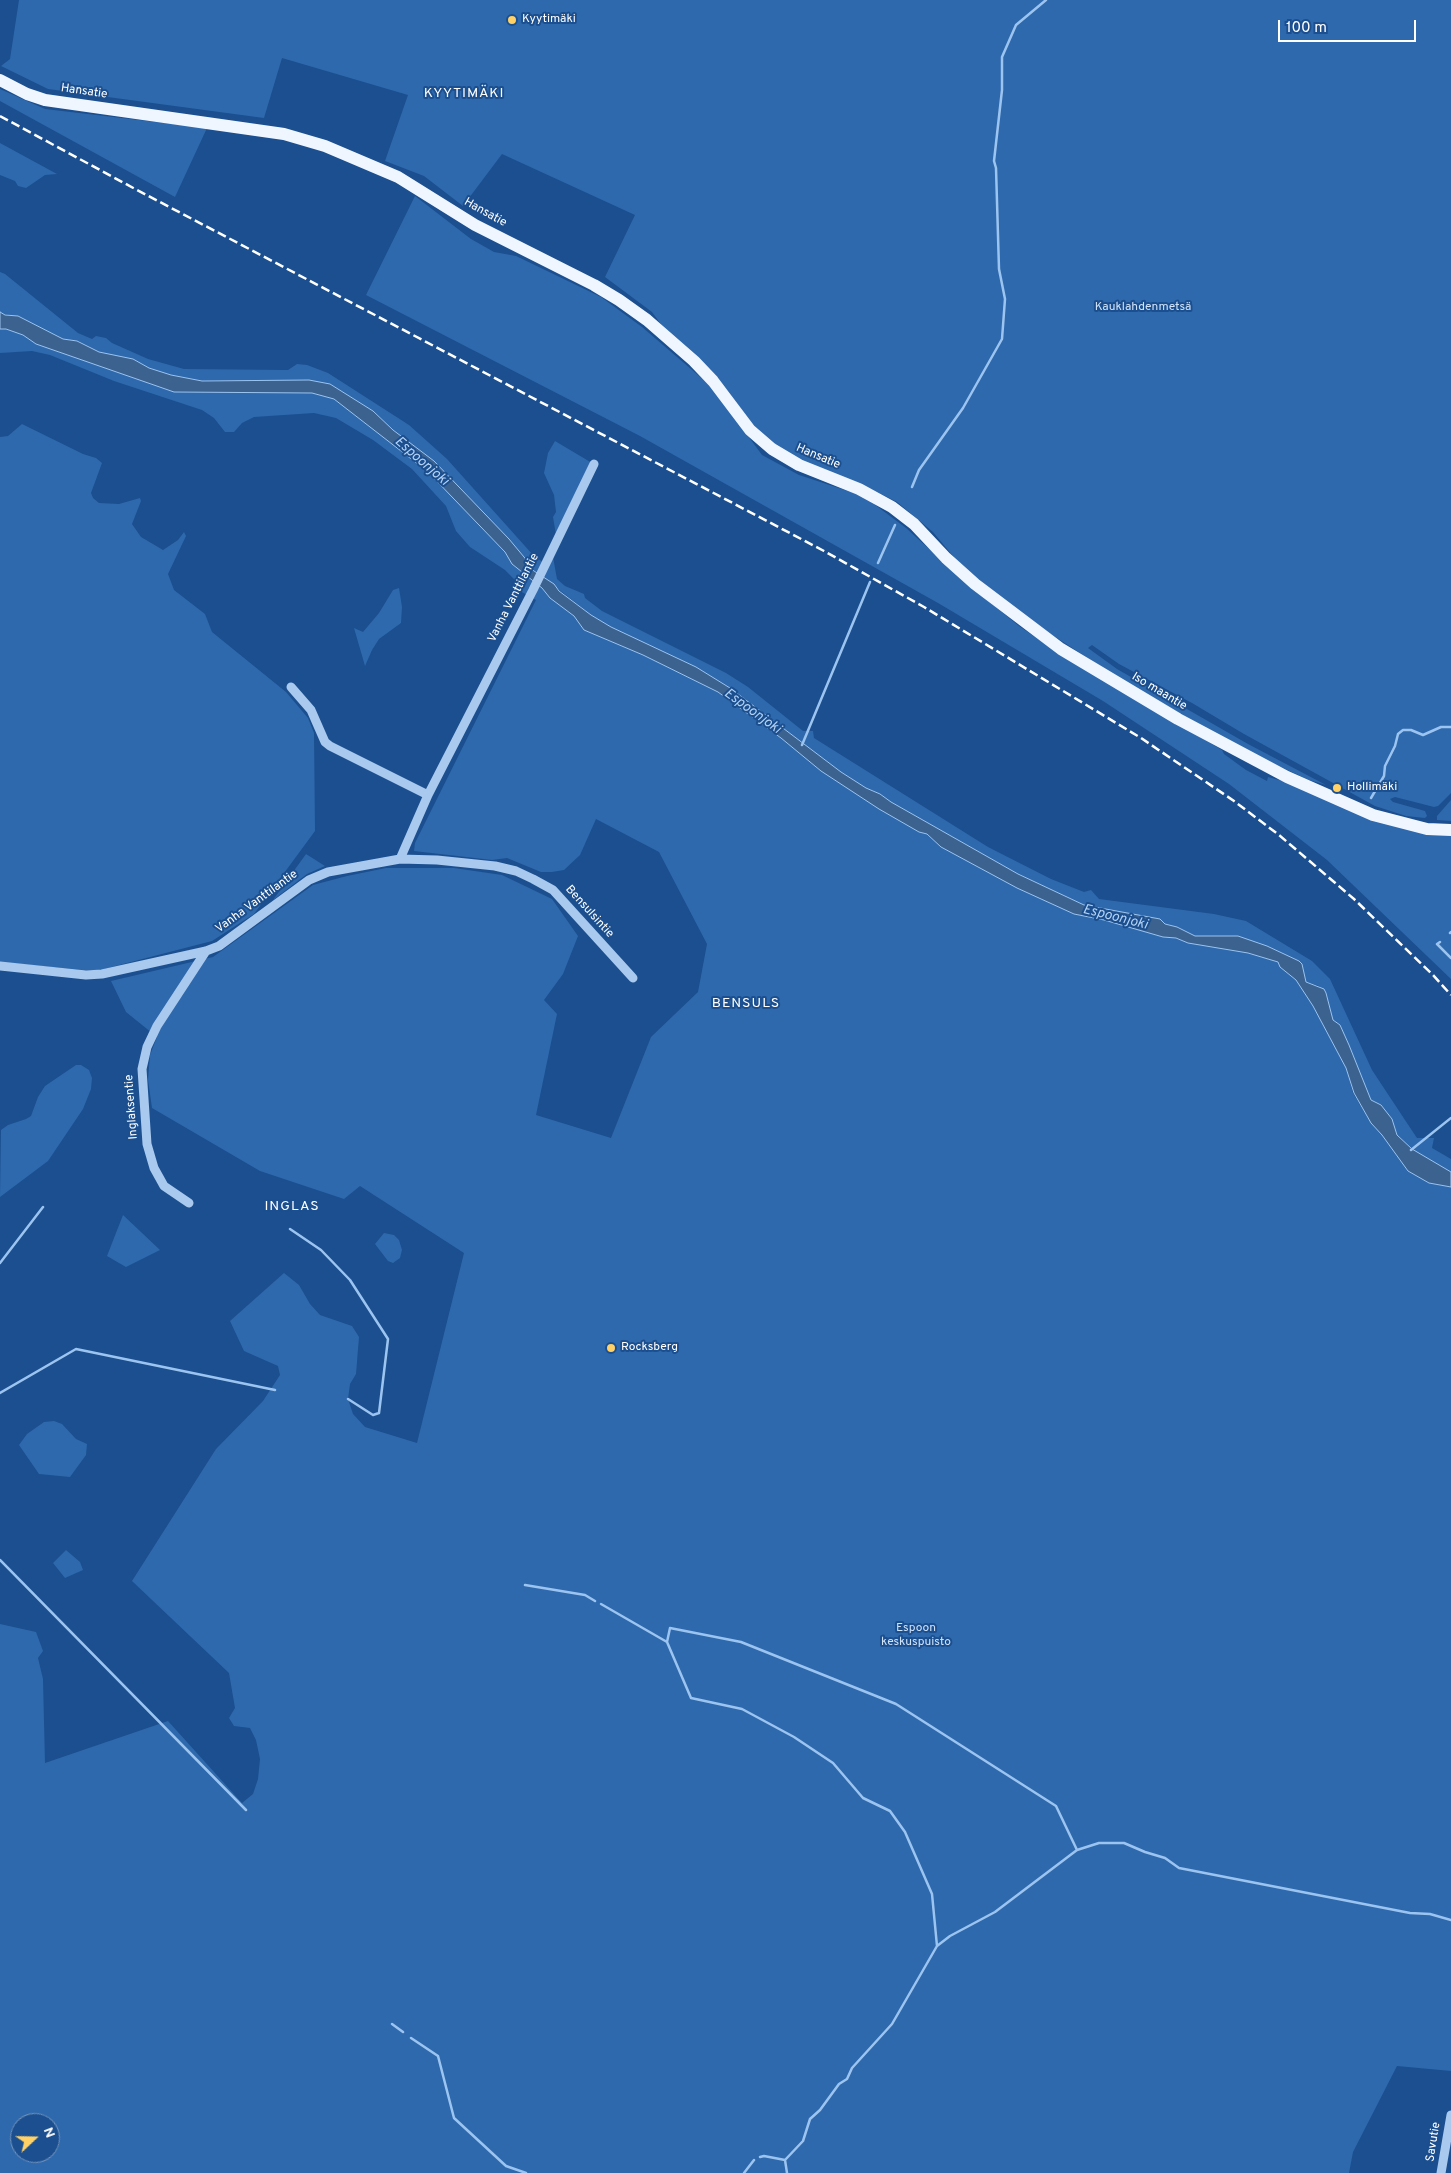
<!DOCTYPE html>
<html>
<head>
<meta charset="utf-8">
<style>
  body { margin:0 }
  #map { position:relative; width:1451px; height:2173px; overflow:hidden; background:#1b4f8f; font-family:Overpass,sans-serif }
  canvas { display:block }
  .north { position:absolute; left:10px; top:2113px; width:50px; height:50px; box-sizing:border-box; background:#1b4f8f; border:1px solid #7695bc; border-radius:50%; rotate:69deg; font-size:14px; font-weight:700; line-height:20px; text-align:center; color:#fff }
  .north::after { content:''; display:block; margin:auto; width:18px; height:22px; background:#ffd166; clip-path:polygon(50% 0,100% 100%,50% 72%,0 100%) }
  .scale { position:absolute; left:1278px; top:20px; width:138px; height:22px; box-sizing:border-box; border:2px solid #fff; border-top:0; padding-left:6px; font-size:15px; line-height:18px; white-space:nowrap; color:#fff; -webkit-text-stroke:4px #1b4f8f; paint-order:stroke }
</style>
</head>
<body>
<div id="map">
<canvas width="1451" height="2173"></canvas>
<div class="north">N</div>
<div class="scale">100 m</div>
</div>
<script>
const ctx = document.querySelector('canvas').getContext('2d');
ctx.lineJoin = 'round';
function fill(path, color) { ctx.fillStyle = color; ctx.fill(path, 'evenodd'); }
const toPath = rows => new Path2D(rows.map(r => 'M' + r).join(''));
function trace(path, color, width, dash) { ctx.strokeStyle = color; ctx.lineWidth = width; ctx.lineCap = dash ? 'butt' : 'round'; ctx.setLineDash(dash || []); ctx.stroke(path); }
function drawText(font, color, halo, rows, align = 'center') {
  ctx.font = font + ' Overpass,sans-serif'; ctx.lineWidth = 4; ctx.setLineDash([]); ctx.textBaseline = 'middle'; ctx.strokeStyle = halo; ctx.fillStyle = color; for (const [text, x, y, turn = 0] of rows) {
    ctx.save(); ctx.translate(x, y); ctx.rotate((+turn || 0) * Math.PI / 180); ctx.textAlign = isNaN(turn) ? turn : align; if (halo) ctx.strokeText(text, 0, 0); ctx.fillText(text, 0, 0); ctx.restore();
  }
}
fill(toPath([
  [19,0,1451,0,1451,793,1438,806,1434,807,1395,797,1390,799,1393,802,1425,811,1427,816,1425,818,1406,816,1375,806,1244,734,1192,703,1119,664,1092,645,1088,648,1117,669,1248,744,1326,785,1309,780,1238,747,1114,675,1023,616,958,562,933,532,897,502,861,484,787,455,756,429,728,391,663,327,652,312,605,277,635,215,502,154,463,206,424,176,385,161,408,95,282,58,264,118,48,89,1,66,10,59],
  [0,89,45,109,207,128,175,197,0,101],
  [0,143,57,174,45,175,26,188,18,186,15,181,0,175],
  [415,196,471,239,494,252,516,256,601,297,642,327,712,387,762,455,799,475,854,493,874,504,906,528,971,587,1019,626,1060,654,1222,750,1224,754,1246,770,1267,781,1268,777,1294,784,1451,835,1451,979,1327,860,1229,784,1103,701,938,603,640,436,366,295],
  [0,272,5,274,78,333,92,339,96,336,106,338,112,343,148,359,184,369,288,370,297,364,307,365,328,373,409,425,447,459,533,555,544,563,539,573,531,569,529,563,509,539,373,411,330,384,255,380,202,381,171,375,149,368,133,359,99,352,78,341,63,339,18,316,2,314,0,312],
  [0,329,6,329,23,335,36,344,174,392,313,393,334,399,428,472,505,552,512,564,542,588,550,598,574,616,584,630,643,655,718,692,781,738,821,771,919,832,927,834,941,847,1074,914,1104,920,1163,937,1176,938,1188,943,1248,953,1278,962,1280,967,1296,980,1313,1006,1346,1068,1353,1093,1371,1123,1382,1135,1408,1171,1429,1183,1451,1187,1451,2071,1397,2066,1353,2152,1349,2173,0,2173,0,1624,36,1632,43,1651,38,1658,43,1679,45,1763,168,1721,242,1803,253,1794,258,1779,260,1759,256,1740,250,1728,234,1726,229,1718,235,1708,229,1673,132,1581,216,1449,263,1401,280,1375,278,1366,244,1351,230,1321,284,1273,299,1285,310,1304,320,1315,352,1326,359,1337,356,1374,350,1384,348,1399,353,1414,365,1427,417,1443,464,1253,360,1186,344,1199,260,1171,152,1108,148,1080,150,1055,157,1037,126,1012,111,981,213,957,313,885,347,876,386,868,454,868,502,875,552,899,578,936,563,974,544,1000,557,1014,536,1115,611,1138,651,1037,698,992,707,944,659,852,596,819,580,855,564,870,552,872,541,872,507,858,492,860,414,851,415,843,536,600,520,591,516,581,505,570,470,547,456,531,446,506,412,469,373,440,336,418,314,413,254,417,242,423,234,432,225,432,214,418,202,410,114,381,50,355,32,351,0,353],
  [20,2123,50,2123,50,2153,20,2153],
  [22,424,83,454,96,458,102,463,91,493,93,498,99,503,119,504,140,498,141,501,132,524,141,537,163,550,178,540,184,532,186,536,168,574,174,590,205,614,212,632,286,692,308,718,314,733,315,831,254,914,212,941,100,970,83,970,0,962,0,437,8,436],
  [555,441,592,463,556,535,553,517,556,512,554,495,544,473,548,453],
  [553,557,557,579,565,586,584,594,585,598,602,611,726,673,748,687,803,731,813,731,814,738,988,847,1051,879,1084,892,1091,890,1099,899,1214,914,1246,921,1312,961,1330,979,1372,1070,1405,1120,1417,1138,1434,1138,1432,1148,1451,1159,1451,1172,1417,1153,1397,1135,1392,1119,1381,1105,1371,1100,1349,1045,1340,1025,1333,1020,1326,993,1319,986,1306,982,1299,961,1267,946,1214,936,1195,936,1177,927,1165,924,1160,919,1084,905,1018,874,891,802,880,794,866,788,841,772,730,688,696,667,610,627,591,615,543,577],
  [399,588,402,607,401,623,379,639,372,650,365,666,354,628,363,632,379,613,393,590],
  [1451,800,1451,821,1437,820,1437,816],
  [306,854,325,866,307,874,273,900],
  [76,1065,81,1065,89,1070,92,1078,91,1089,83,1109,48,1161,0,1197,1,1130,8,1125,26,1119,31,1116,38,1097,45,1086],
  [123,1215,160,1250,126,1267,107,1256],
  [384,1233,394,1235,399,1240,402,1250,400,1258,393,1263,388,1261,375,1244],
  [54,1421,62,1424,76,1439,87,1444,86,1455,70,1477,39,1474,19,1445,27,1434,44,1422],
  [66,1550,80,1562,83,1570,65,1578,53,1563]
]), '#2e69ad');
const water = toPath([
  [0,312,5,315,18,316,63,339,77,341,99,352,133,359,149,368,171,375,202,381,309,380,330,384,373,411,393,430,434,461,509,539,529,563,531,569,554,584,559,591,591,615,611,627,696,667,730,688,841,772,866,788,880,794,891,802,1018,874,1084,905,1160,919,1165,924,1177,927,1195,936,1238,936,1267,946,1299,961,1302,964,1306,982,1324,989,1326,993,1333,1020,1340,1025,1349,1045,1371,1100,1381,1105,1392,1119,1397,1135,1412,1149,1451,1172,1451,1187,1429,1183,1408,1171,1382,1135,1371,1123,1354,1093,1346,1068,1313,1006,1296,980,1280,967,1278,962,1248,953,1188,943,1176,938,1163,937,1104,920,1074,914,1017,888,941,847,927,834,919,832,879,809,821,771,781,738,718,692,643,655,584,630,574,616,550,598,542,588,512,564,505,552,428,472,334,399,312,393,174,392,36,344,23,335,6,329,0,329,0,312]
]);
fill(water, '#3c6290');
trace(water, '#9cc4f0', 1);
trace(toPath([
  [912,487,919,470,963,408,1002,339,1005,299,999,269,996,168,994,161,1002,90,1002,57,1016,25,1046,0],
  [878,563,895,525],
  [802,745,870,582],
  [1371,798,1384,776,1385,766,1395,746,1398,734,1403,730,1411,730,1423,735,1441,727,1451,727],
  [1450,933,1451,932],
  [1440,942,1437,944,1451,958],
  [1411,1150,1451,1118],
  [290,1229,321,1250,350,1280,388,1339,379,1413,373,1415,348,1399],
  [0,1263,43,1207],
  [0,1393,76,1349,275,1390],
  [0,1560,246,1810],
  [525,1585,585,1595,595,1601],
  [601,1604,667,1642],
  [937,1946,932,1894,905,1832,890,1811,863,1798,833,1763,794,1737,742,1709,691,1698,667,1642,670,1628,741,1642,896,1704,1056,1806,1077,1850],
  [392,2024,403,2032],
  [411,2038,438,2056,454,2118,506,2166,526,2173],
  [760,2157,764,2156,785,2160,803,2141,810,2119,820,2110,839,2084,847,2079,852,2068,892,2024,937,1946,950,1936,995,1912,1077,1850,1099,1843,1124,1843,1145,1852,1165,1858,1179,1868,1410,1913,1430,1914,1451,1920],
  [785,2160,787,2173],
  [744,2173,754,2160]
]), '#9cc4f0', 2.5);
trace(toPath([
  [291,687,311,710,325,742,330,746,428,795],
  [400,859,428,795,533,590,594,464],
  [0,966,86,975,102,974,206,951,219,946,309,880,328,872,400,859,437,860,495,866,516,871,533,879,553,890,633,978],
  [189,1203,164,1186,154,1168,147,1144,142,1069,147,1047,157,1026,206,951],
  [1441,2173,1451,2115]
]), '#a9c9ee', 9);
trace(toPath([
  [0,80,27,94,45,100,284,134,325,146,398,177,475,225,594,285,619,300,647,320,694,361,713,381,750,430,772,449,799,465,859,489,892,507,914,524,946,558,975,584,1061,649,1178,719,1287,777,1373,815,1427,829,1451,830]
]), '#f0f6ff', 12);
trace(toPath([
  [0,116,137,190,824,551,924,607,1141,738,1234,801,1279,835,1354,899,1433,975,1451,995]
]), '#fff', 2.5, [9, 4]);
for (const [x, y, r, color] of [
  [512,20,5,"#ffd166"],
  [1337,788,5,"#ffd166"],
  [611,1348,5,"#ffd166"]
]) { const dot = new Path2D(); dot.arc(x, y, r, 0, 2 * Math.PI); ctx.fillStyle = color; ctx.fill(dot); trace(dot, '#1b4f8f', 2); }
drawText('12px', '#fff', '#1b4f8f', [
  ["Kyytimäki",522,20],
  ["Hollimäki",1347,788],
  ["Rocksberg",621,1348]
], 'left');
drawText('12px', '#fff', '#1b4f8f', [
  ["Hansatie",84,92,8],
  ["Hansatie",485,213,29],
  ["Hansatie",818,457,23],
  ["Vanha Vanttilantie",514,598,-63],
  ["Iso maantie",1159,692,31],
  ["Vanha Vanttilantie",257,902,-36],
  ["Bensulsintie",589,912,48],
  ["Inglaksentie",132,1107,-94],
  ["Savutie",1434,2142,-81]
]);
drawText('12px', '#cfe3fa', '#1b4f8f', [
  ["Kauklahdenmetsä",1143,308],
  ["Espoon",916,1629],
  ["keskuspuisto",916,1643]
]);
ctx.letterSpacing = '1px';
drawText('14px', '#fff', '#1b4f8f', [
  ["KYYTIMÄKI",464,94],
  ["BENSULS",746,1004],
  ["INGLAS",292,1207]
]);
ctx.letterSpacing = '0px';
drawText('italic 14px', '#b5d3f5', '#1b4f8f', [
  ["Espoonjoki",421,462,41],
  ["Espoonjoki",752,712,36],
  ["Espoonjoki",1115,918,14]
]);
</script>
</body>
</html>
